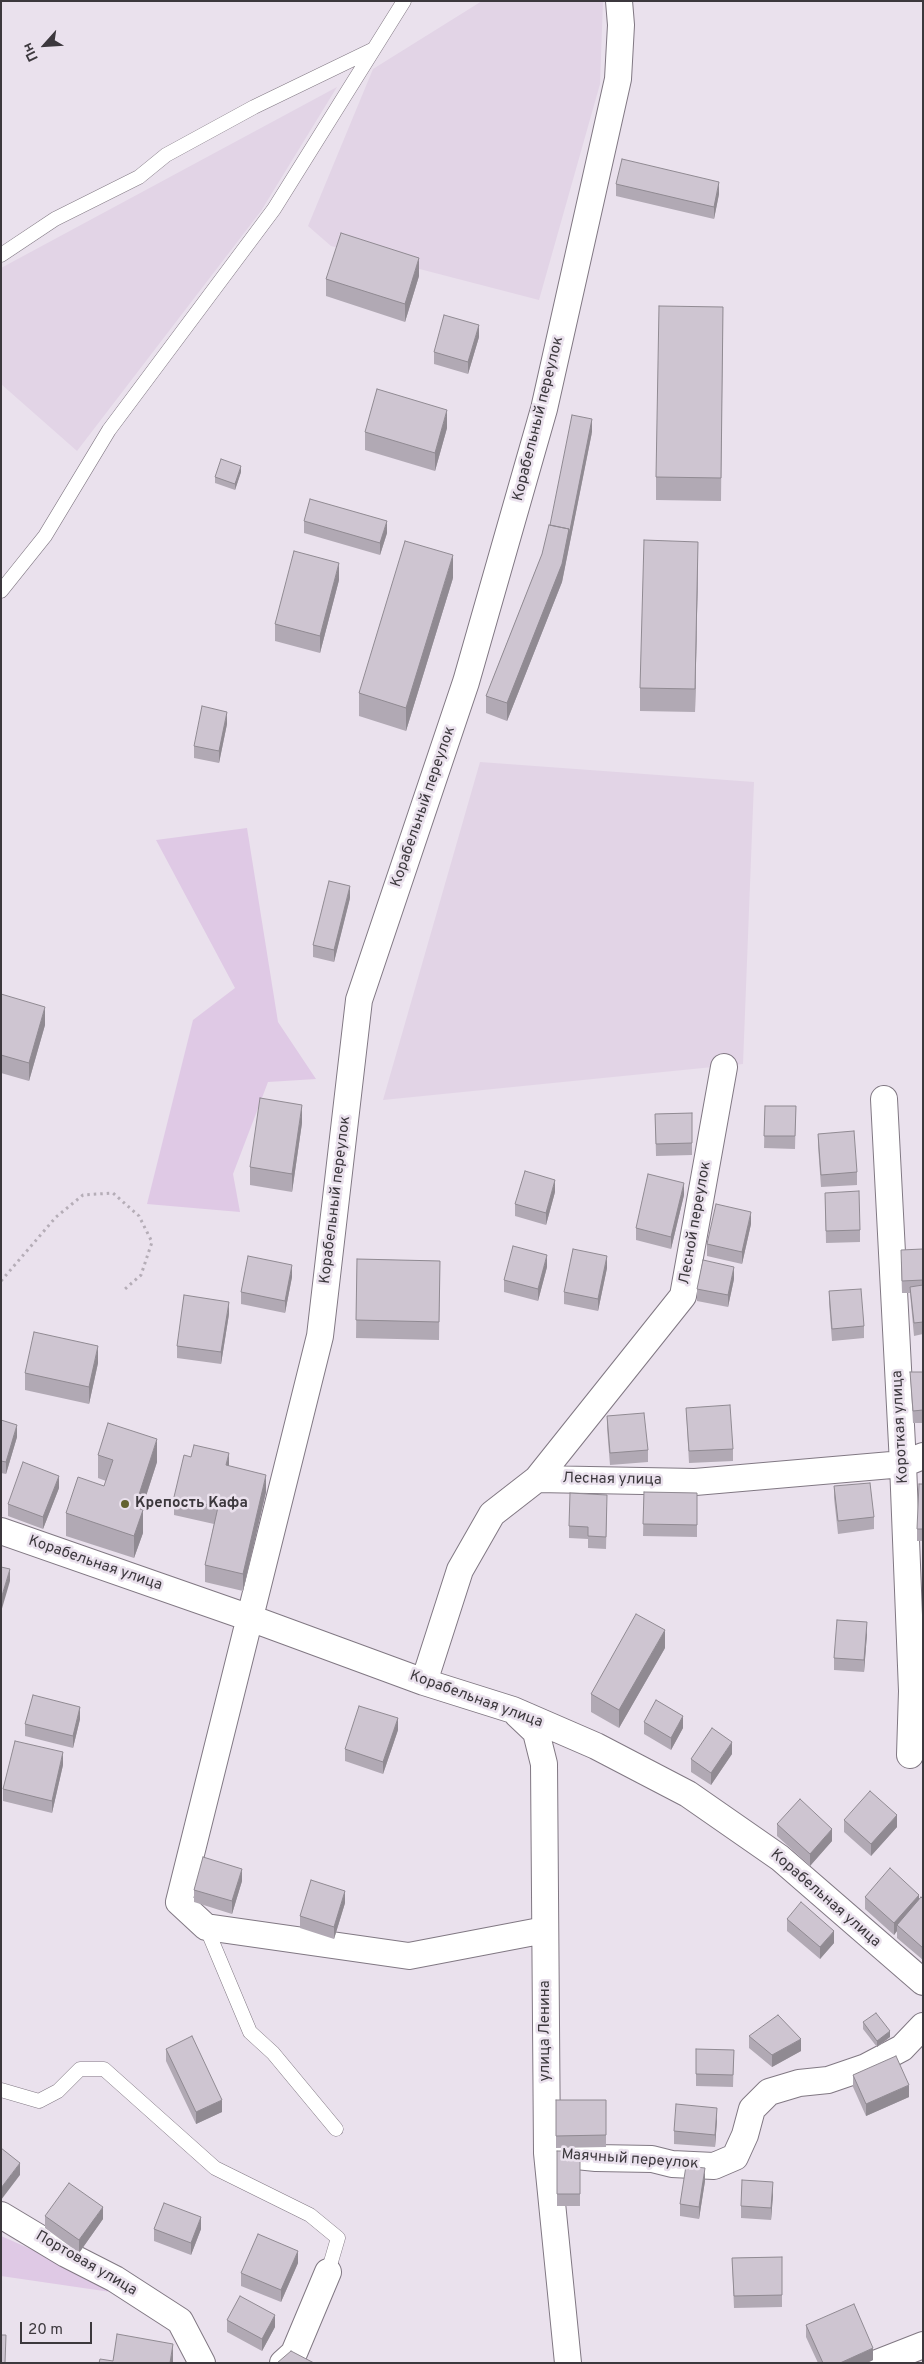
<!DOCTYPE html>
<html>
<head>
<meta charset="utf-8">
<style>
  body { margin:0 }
  #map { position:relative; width:924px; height:2364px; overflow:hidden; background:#eae1ed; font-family:Overpass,sans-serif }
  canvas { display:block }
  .frame { position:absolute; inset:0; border:2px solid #3c383d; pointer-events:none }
  .north { position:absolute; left:20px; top:20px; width:50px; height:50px; -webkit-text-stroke:4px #eae1ed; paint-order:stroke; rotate:244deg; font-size:14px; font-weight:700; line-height:20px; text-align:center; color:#3c383d }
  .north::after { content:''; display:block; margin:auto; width:18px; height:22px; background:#3c383d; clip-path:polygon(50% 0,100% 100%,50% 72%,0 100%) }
  .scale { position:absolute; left:20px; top:2322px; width:72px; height:22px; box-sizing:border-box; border:2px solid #3c383d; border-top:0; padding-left:6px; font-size:15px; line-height:18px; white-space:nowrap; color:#3c383d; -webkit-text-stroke:4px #eae1ed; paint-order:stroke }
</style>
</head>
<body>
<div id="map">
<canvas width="924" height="2364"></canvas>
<div class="frame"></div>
<div class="north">Пн</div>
<div class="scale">20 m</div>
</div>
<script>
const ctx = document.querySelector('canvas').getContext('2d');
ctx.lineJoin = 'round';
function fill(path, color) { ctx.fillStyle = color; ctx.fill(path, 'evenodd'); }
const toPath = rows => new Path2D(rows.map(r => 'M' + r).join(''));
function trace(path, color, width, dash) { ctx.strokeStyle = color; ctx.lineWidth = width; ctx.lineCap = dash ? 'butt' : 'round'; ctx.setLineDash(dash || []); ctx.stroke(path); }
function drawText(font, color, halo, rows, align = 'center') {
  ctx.font = font + ' Overpass,sans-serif'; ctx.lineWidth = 5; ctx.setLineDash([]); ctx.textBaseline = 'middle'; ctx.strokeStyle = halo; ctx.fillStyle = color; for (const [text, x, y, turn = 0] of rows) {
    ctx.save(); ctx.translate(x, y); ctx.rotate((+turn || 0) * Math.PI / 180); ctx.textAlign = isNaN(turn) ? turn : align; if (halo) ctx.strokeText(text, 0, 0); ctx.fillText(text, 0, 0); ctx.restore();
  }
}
fill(toPath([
  [482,1,603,1,600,84,539,300,331,246,308,226,373,69],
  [337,87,261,211,77,451,1,384,1,268],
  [480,762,754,782,743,1064,383,1100]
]), '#e2d4e6');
fill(toPath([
  [247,828,278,1022,316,1079,268,1082,233,1174,240,1212,147,1204,193,1020,235,988,156,840],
  [1,2236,138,2296,1,2276]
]), '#dfc9e5');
const service = toPath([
  [1,255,55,219,139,177,166,155,254,107,374,49],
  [1,591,45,536,109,430,274,209,404,1],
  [206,1927,250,2032,273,2053,336,2129],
  [1,2090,39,2101,58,2091,80,2069,104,2069,215,2168,310,2215,338,2238,328,2272]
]);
const minor = toPath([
  [884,1099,903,1464,912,1691,910,1755],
  [537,1479,683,1296,724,1067],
  [1,1531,250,1618,424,1682,513,1710,596,1746,688,1794,780,1858,923,1982],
  [424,1682,460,1570,492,1514,537,1479,695,1482,903,1464,923,1456],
  [517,1714,536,1732,544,1764,547,2153,568,2363],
  [545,1930,409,1956,206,1927,179,1902,320,1336,359,1000,466,682,544,409,618,79,621,25,619,1],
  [547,2153,596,2158,652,2159,672,2164,714,2166,735,2157,745,2135,752,2109,769,2092,799,2083,828,2080,866,2067,902,2048,923,2026],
  [1,2215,66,2254,115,2279,180,2321,202,2363],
  [283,2363,294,2353,328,2272],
  [877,2363,923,2345]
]);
trace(service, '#817883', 15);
trace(minor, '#817883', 28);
trace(toPath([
  [1,1281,56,1217,83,1195,113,1193,139,1216,152,1242,141,1275,125,1289]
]), '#b5adb7', 3, [2.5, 4]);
trace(service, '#fff', 14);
trace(minor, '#fff', 26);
fill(toPath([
  [616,184,719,194,714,219,616,196],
  [419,276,405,322,326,296,326,279],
  [723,307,721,501,656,500,656,477],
  [479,337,468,374,434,364,434,352],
  [447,428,435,471,365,450,365,432],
  [592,432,562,582,507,721,486,713,486,696,542,554,550,525],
  [241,472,235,490,215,483,215,477],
  [304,521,387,533,380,555,304,533],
  [698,565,695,712,640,711,640,688],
  [453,578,406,731,359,716,359,693],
  [339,580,320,653,275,641,275,624],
  [227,724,219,763,194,758,194,746],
  [350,898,334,962,313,957,313,945],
  [1,994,45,1025,29,1081,1,1073],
  [765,1106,796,1106,795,1149,764,1148],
  [692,1113,692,1155,656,1156,655,1114],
  [302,1123,292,1192,250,1185,250,1167],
  [818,1134,857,1172,857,1185,821,1187,818,1146],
  [555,1192,546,1225,515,1216,515,1204],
  [825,1193,860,1230,860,1242,826,1243],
  [684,1195,671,1249,636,1240,636,1228],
  [751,1224,742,1264,707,1256,707,1244],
  [923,1249,923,1334,914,1336,910,1293,902,1293,901,1262],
  [357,1259,440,1261,439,1340,356,1338],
  [547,1267,538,1301,504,1292,504,1280],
  [607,1268,598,1311,564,1304,564,1292],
  [292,1277,285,1313,241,1304,241,1292],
  [734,1279,728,1307,697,1301,697,1289],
  [829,1291,864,1326,864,1338,832,1341,829,1303],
  [229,1314,221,1364,177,1358,177,1346],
  [98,1363,89,1404,25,1390,25,1373],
  [910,1372,923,1372,923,1423,913,1423],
  [686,1408,733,1449,733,1461,689,1463],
  [607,1416,648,1450,648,1462,610,1465,607,1428],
  [1,1420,17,1437,6,1474,1,1473],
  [98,1455,157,1462,142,1509,143,1533,134,1558,66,1536,66,1513,104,1486,106,1481,98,1478],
  [229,1466,266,1492,243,1591,205,1582,205,1565,214,1524,174,1515,174,1497],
  [923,1484,923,1541,917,1541,917,1529],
  [834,1486,874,1517,874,1529,838,1534,834,1498],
  [59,1488,43,1529,8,1516,8,1504],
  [644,1492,697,1493,697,1537,643,1536],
  [607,1507,606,1549,588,1548,588,1539,569,1538,569,1526],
  [867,1634,864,1672,834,1670,834,1658],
  [665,1648,619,1728,591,1712,591,1694],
  [80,1719,73,1748,25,1736,25,1724],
  [644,1722,683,1728,671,1750,644,1734],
  [398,1730,383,1774,345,1761,345,1749],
  [732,1754,711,1785,691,1772,691,1759],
  [63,1765,52,1813,3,1801,3,1789],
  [844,1820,897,1827,871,1856,844,1832],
  [777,1824,832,1841,810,1866,777,1836],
  [242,1881,232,1914,194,1902,194,1890],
  [865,1897,919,1900,923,1899,923,1960,897,1938,897,1931,894,1935,865,1909],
  [345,1903,334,1939,300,1928,300,1916],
  [787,1919,834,1943,820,1959,787,1931],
  [863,2022,890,2037,877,2047,863,2029],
  [749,2036,801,2051,772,2067,749,2048],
  [166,2049,222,2112,196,2124,166,2061],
  [696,2049,734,2050,733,2087,696,2086],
  [853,2075,909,2097,866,2116,853,2087],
  [556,2100,606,2100,606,2147,556,2148],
  [717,2120,715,2147,674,2144,674,2131],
  [557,2151,580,2151,580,2206,557,2206],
  [705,2181,699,2219,680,2216,680,2204],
  [773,2195,771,2220,741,2218,741,2206],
  [45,2216,103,2219,79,2253,45,2228],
  [154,2229,201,2229,191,2255,154,2241],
  [782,2257,782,2307,734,2308,732,2258],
  [298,2263,281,2302,241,2286,241,2273],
  [227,2320,275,2327,262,2351,227,2332],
  [806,2325,873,2360,867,2363,818,2363,806,2337]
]), '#b1a9b4');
fill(toPath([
  [719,182,719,194,714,219,714,207],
  [419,258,419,276,405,322,405,304],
  [479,325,479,337,468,374,468,362],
  [447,410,447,428,435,471,435,453],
  [592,419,592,432,562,582,507,721,507,703],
  [241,466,241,472,235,490,235,484],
  [387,521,387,533,380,555,380,543],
  [698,542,698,565,695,712,695,689],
  [453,555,453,578,406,731,406,708],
  [339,563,339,580,320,653,320,636],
  [227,712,227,724,219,763,219,751],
  [350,886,350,898,334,962,334,950],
  [45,1007,45,1025,29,1081,29,1063],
  [302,1105,302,1123,292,1192,292,1174],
  [555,1180,555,1192,546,1225,546,1213],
  [684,1183,684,1195,671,1249,671,1237],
  [751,1212,751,1224,742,1264,742,1252],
  [547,1255,547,1267,538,1301,538,1289],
  [607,1256,607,1268,598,1311,598,1299],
  [292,1265,292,1277,285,1313,285,1301],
  [734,1267,734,1279,728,1307,728,1295],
  [229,1302,229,1314,221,1364,221,1352],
  [98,1346,98,1363,89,1404,89,1387],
  [17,1425,17,1437,6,1474,6,1462],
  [157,1439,157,1462,135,1530,135,1507],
  [229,1453,229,1471,226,1465],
  [266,1475,266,1492,243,1591,243,1574],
  [59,1476,59,1488,43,1529,43,1517],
  [143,1510,143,1533,134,1558,134,1536],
  [10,1569,10,1581,1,1612,1,1599],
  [867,1622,867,1634,864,1672,864,1660],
  [665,1630,665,1648,619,1728,619,1710],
  [80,1707,80,1719,73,1748,73,1736],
  [683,1716,683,1728,671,1750,671,1738],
  [398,1718,398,1730,383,1774,383,1762],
  [732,1742,732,1754,711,1785,711,1773],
  [63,1752,63,1765,52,1813,52,1801],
  [897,1815,897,1827,871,1856,871,1844],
  [832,1829,832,1841,810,1866,810,1854],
  [242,1869,242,1881,232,1914,232,1901],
  [345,1891,345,1903,334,1939,334,1927],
  [919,1895,919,1907,897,1925,897,1931,894,1935,894,1923],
  [834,1931,834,1943,820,1959,820,1947],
  [890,2031,890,2037,877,2047,877,2041],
  [801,2039,801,2051,772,2067,772,2055],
  [909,2085,909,2097,866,2116,866,2104],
  [222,2100,222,2112,196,2124,196,2112],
  [717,2108,717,2120,715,2147,715,2135],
  [20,2163,20,2175,1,2200,1,2188],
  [705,2168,705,2181,699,2219,699,2207],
  [773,2182,773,2195,771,2220,771,2208],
  [103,2207,103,2219,79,2253,79,2240],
  [201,2217,201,2229,191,2255,191,2243],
  [298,2251,298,2263,281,2302,281,2290],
  [275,2315,275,2327,262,2351,262,2339],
  [173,2344,173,2363,170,2363],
  [873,2348,873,2360,867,2363,840,2363]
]), '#908a92');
const building = toPath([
  [622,159,719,182,714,207,616,184,622,159],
  [341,233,419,258,405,304,326,279,341,233],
  [659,306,723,307,721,478,656,477,659,306],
  [444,315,479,325,468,362,434,352,444,315],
  [377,389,447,410,435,453,365,432,377,389],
  [572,415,592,419,569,535,569,529,550,525,572,415],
  [221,459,241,466,235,484,215,477,221,459],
  [310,499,387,521,380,543,304,521,310,499],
  [549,525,569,529,562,564,507,703,486,696,542,554,549,525],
  [644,540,698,542,695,689,640,688,644,540],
  [405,541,453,555,406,708,359,693,405,541],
  [294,551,339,563,320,636,275,624,294,551],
  [202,706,227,712,219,751,194,746,202,706],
  [329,881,350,886,334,950,313,945,329,881],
  [1,994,45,1007,29,1063,1,1055,1,994],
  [260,1098,302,1105,292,1174,250,1167,260,1098],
  [765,1106,796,1106,795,1136,764,1136,765,1106],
  [692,1113,692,1143,656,1144,655,1114,692,1113],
  [854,1131,857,1172,821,1175,818,1134,854,1131],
  [525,1171,555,1180,546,1213,515,1204,525,1171],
  [648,1174,684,1183,671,1237,636,1228,648,1174],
  [859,1191,860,1230,826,1231,825,1193,859,1191],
  [716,1204,751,1212,742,1252,707,1244,716,1204],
  [513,1246,547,1255,538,1289,504,1280,513,1246],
  [573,1249,607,1256,598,1299,564,1292,573,1249],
  [923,1249,923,1280,902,1281,901,1250,923,1249],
  [248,1256,292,1265,285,1301,241,1292,248,1256],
  [357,1259,440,1261,439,1322,356,1320,357,1259],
  [703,1260,734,1267,728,1295,697,1289,703,1260],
  [923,1285,923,1322,914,1323,910,1287,923,1285],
  [861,1289,864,1326,832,1329,829,1291,861,1289],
  [184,1295,229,1302,221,1352,177,1346,184,1295],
  [34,1332,98,1346,89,1387,25,1373,34,1332],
  [910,1372,923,1372,923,1410,913,1411,910,1372],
  [730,1405,733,1449,689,1451,686,1408,730,1405],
  [644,1413,648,1450,610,1453,607,1416,644,1413],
  [1,1420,17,1425,6,1462,1,1461,1,1420],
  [108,1423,157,1439,135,1507,143,1510,134,1536,66,1513,78,1477,104,1486,113,1460,98,1455,108,1423],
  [194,1445,229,1453,226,1465,266,1475,243,1574,205,1565,218,1507,174,1497,184,1455,191,1457,194,1445],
  [23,1462,59,1476,43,1517,8,1504,23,1462],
  [870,1483,874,1517,838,1521,834,1486,870,1483],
  [919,1484,923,1484,923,1529,917,1529,919,1484],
  [644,1492,697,1493,697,1525,643,1524,644,1492],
  [570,1493,607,1495,606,1537,588,1536,588,1527,569,1526,570,1493],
  [1,1567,10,1569,1,1599,1,1567],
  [636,1614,665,1630,619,1710,591,1694,636,1614],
  [837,1620,867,1622,864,1660,834,1658,837,1620],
  [33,1695,80,1707,73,1736,25,1724,33,1695],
  [656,1700,683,1716,671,1738,644,1722,656,1700],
  [359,1706,398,1718,383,1762,345,1749,359,1706],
  [712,1728,732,1742,711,1773,691,1759,712,1728],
  [15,1741,63,1752,52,1801,3,1789,15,1741],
  [870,1791,897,1815,871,1844,844,1820,870,1791],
  [800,1799,832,1829,810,1854,777,1824,800,1799],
  [203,1857,242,1869,232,1901,194,1890,203,1857],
  [890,1868,919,1895,894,1923,865,1897,890,1868],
  [311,1880,345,1891,334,1927,300,1916,311,1880],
  [921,1897,923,1899,923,1948,897,1925,921,1897],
  [801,1902,834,1931,820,1947,787,1919,801,1902],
  [876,2013,890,2031,877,2041,863,2022,876,2013],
  [778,2015,801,2039,772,2055,749,2036,778,2015],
  [192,2036,222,2100,196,2112,166,2049,192,2036],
  [696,2049,734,2050,733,2075,696,2074,696,2049],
  [896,2056,909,2085,866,2104,853,2075,896,2056],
  [556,2100,606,2100,606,2135,556,2136,556,2100],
  [676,2104,717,2108,715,2135,674,2131,676,2104],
  [1,2148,20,2163,1,2188,1,2148],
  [557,2151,580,2151,580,2194,557,2194,557,2151],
  [686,2166,705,2168,699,2207,680,2204,686,2166],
  [742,2180,773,2182,771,2208,741,2206,742,2180],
  [69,2183,103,2207,79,2240,45,2216,69,2183],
  [164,2203,201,2217,191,2243,154,2229,164,2203],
  [258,2234,298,2251,281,2290,241,2273,258,2234],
  [782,2257,782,2295,734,2296,732,2258,782,2257],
  [240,2296,275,2315,262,2339,227,2320,240,2296],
  [854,2304,873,2348,840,2363,823,2363,806,2325,854,2304],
  [117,2334,173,2344,170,2363,99,2363,100,2359,113,2361,117,2334],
  [1,2335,6,2335,5,2363,1,2363,1,2335],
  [291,2351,314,2363,277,2363,291,2351]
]);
fill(building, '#cec5d1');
trace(building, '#908a92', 1);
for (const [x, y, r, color] of [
  [125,1504,5,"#646330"]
]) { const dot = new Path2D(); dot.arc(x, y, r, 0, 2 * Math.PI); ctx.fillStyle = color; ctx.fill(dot); trace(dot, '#eae1ed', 2); }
drawText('15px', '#3c383d', '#eae1ed', [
  ["Корабельный переулок",539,419,-76],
  ["Корабельный переулок",424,807,-71],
  ["Корабельный переулок",336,1200,-83],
  ["Лесной переулок",696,1223,-80],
  ["Короткая улица",901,1427,-93],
  ["Лесная улица",612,1480,1],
  ["Корабельная улица",95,1564,19],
  ["Корабельная улица",476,1700,20],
  ["Корабельная улица",825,1899,41],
  ["улица Ленина",546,2031,-90],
  ["Маячный переулок",630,2160,4],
  ["Портовая улица",86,2264,30]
]);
drawText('bold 15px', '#3c383d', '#eae1ed', [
  ["Крепость Кафа",135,1504]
], 'left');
</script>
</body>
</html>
